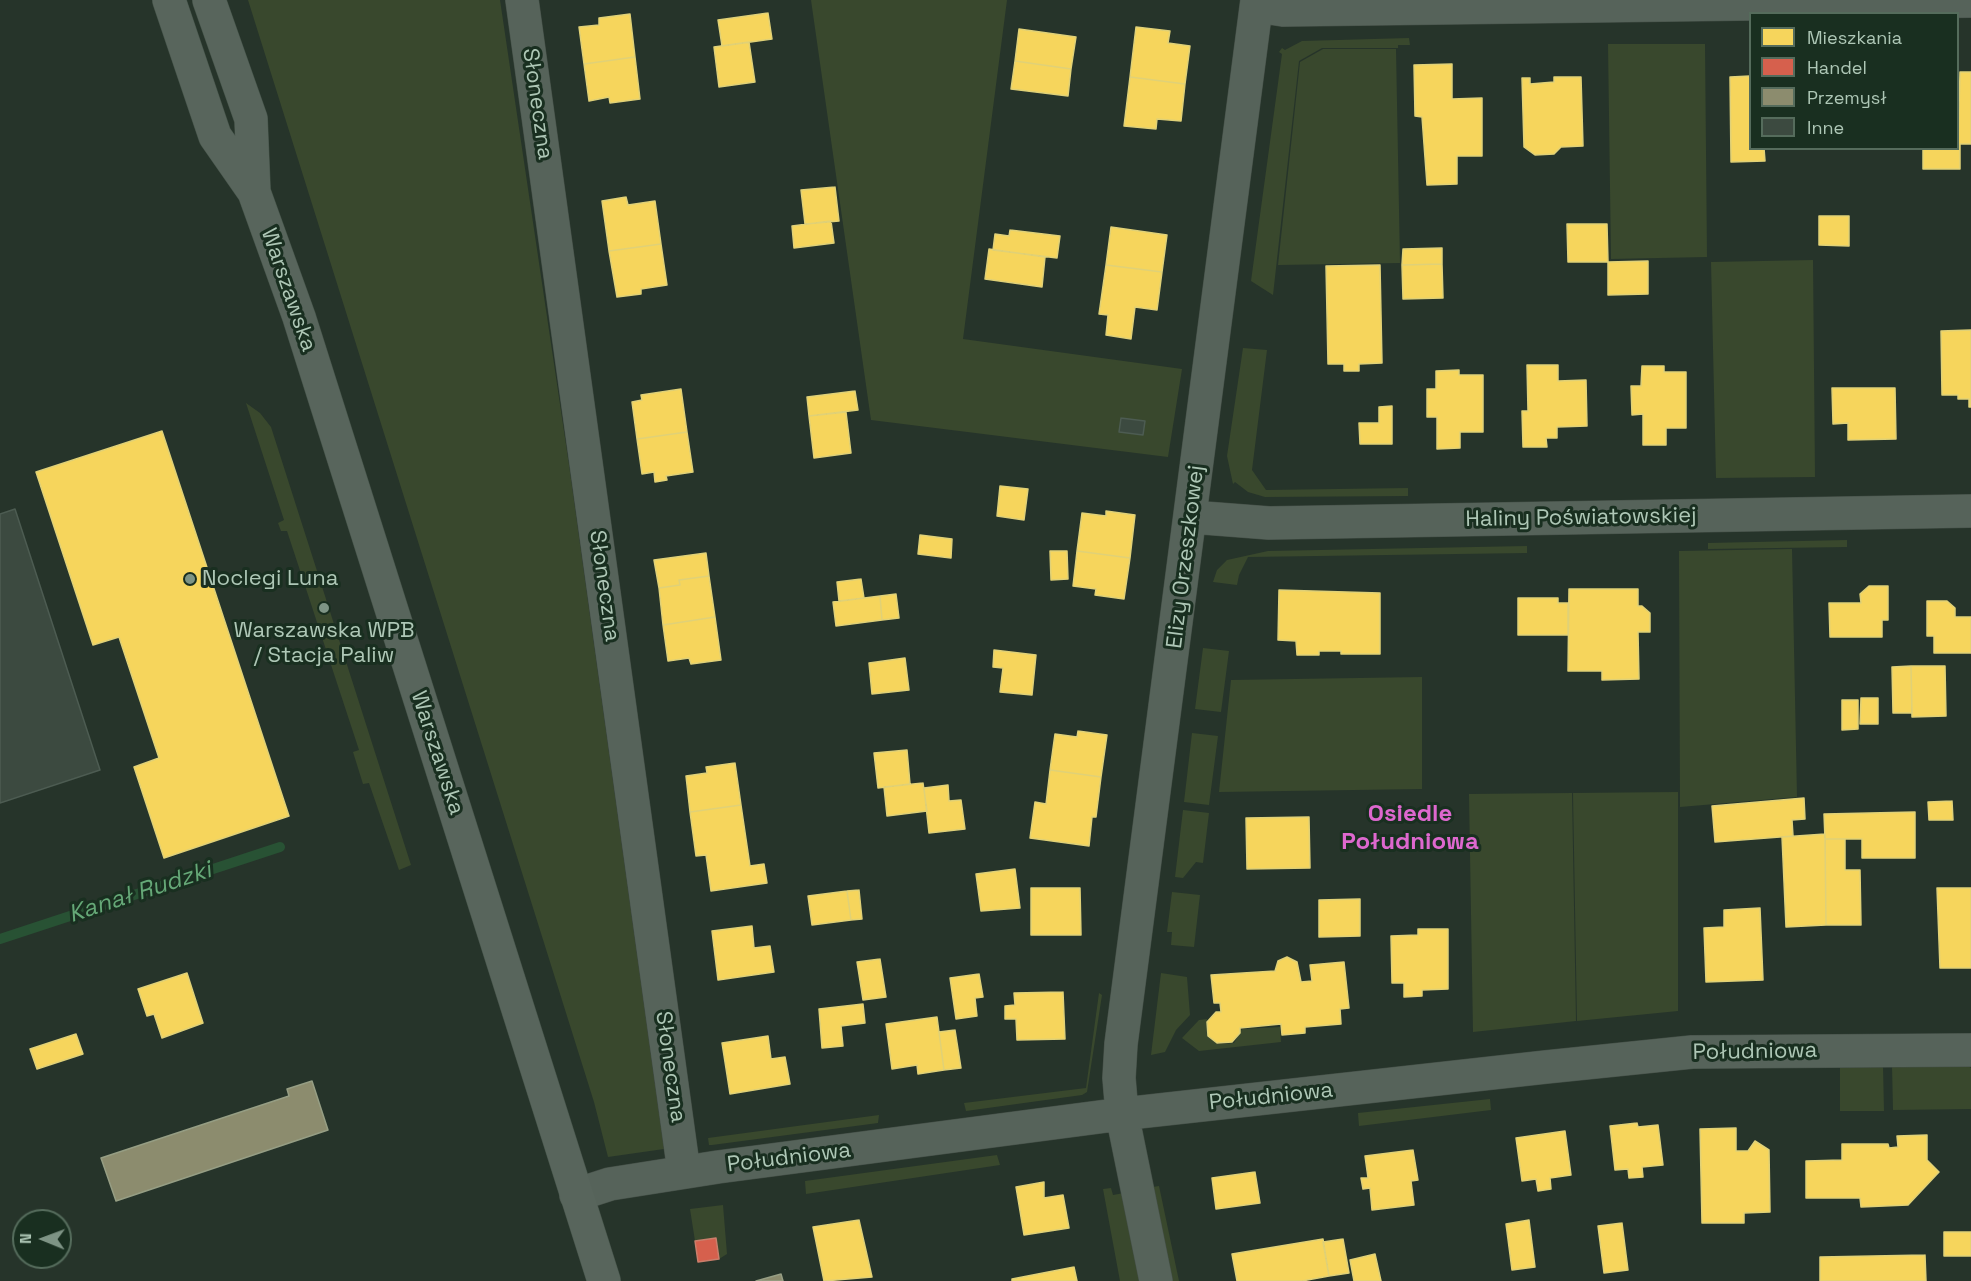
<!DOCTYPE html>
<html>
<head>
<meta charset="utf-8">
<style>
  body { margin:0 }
  #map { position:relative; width:1971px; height:1281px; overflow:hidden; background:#26342a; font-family:"Space Grotesk",sans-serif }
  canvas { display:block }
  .legend { position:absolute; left:1749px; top:12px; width:210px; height:138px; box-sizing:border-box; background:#192f20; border:2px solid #556c5c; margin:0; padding:8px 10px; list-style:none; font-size:18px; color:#aec7b6 }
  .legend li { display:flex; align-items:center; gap:12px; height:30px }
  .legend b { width:30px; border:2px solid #556c5c }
  .north { position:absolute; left:12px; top:1209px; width:60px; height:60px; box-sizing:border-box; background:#192f20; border:2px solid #556c5c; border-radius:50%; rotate:271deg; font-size:16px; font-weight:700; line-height:24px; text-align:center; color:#aec7b6 }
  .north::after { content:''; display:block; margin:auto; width:21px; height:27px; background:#7e9485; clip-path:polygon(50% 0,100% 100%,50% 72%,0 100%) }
</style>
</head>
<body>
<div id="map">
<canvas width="1971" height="1281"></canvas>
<ul class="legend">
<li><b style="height:16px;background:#f6d55c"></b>Mieszkania</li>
<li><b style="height:16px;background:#d6604d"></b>Handel</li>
<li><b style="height:16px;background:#8c8c6e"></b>Przemysł</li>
<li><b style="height:16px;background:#3c4a40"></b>Inne</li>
</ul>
<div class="north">N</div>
</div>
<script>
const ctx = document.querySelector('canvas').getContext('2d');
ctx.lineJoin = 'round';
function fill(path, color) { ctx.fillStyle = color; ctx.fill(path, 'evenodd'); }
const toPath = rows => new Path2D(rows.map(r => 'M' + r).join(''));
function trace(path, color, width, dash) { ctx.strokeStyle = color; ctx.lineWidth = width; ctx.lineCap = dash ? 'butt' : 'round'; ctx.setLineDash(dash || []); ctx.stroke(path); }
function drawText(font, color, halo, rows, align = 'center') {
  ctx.font = font + ' "Space Grotesk",sans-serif'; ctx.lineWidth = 6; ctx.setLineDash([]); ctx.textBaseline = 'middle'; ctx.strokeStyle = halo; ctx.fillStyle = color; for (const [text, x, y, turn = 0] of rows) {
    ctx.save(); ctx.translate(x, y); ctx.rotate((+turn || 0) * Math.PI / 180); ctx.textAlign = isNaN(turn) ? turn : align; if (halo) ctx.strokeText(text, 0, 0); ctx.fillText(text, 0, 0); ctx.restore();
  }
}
fill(toPath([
  [248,0,500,0,569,465,664,1149,608,1157,594,1102],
  [811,0,1007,0,963,339,1182,369,1168,457,871,420],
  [1409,38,1410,45,1398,45,1398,48,1322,48,1299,61,1273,295,1251,281,1282,54,1279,52,1282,48,1285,50,1302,41],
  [1608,44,1705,44,1707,257,1611,259],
  [1323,49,1396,49,1400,263,1278,265,1300,62],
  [1813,260,1815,477,1716,478,1711,262],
  [1243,348,1267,350,1252,470,1266,490,1408,488,1408,496,1265,497,1248,492,1235,482,1233,484,1227,456],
  [246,403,260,413,271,427,411,865,399,870,369,783,363,784,353,752,359,750,287,531,281,531,278,523,284,520],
  [1847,540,1847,547,1708,549,1708,543],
  [1527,546,1527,553,1248,557,1239,575,1237,585,1213,582,1217,570,1227,560,1268,551],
  [1792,549,1797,797,1680,807,1679,551],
  [1203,648,1229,651,1221,712,1195,709],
  [1422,677,1422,789,1219,792,1231,680],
  [1192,733,1218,736,1209,805,1184,802],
  [1678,792,1678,1011,1577,1021,1573,793],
  [1572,793,1576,1021,1473,1032,1469,794],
  [1183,810,1209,813,1203,863,1196,862,1183,878,1175,877],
  [1172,892,1200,895,1194,947,1171,945,1172,932,1167,932],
  [1161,973,1187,977,1190,1015,1176,1030,1165,1052,1151,1055],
  [1099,993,1102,995,1087,1092,1082,1095,966,1111,964,1103,1086,1088],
  [1207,1019,1208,1036,1218,1044,1234,1043,1242,1029,1280,1027,1281,1042,1199,1051,1182,1038,1199,1020],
  [1883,1066,1884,1111,1840,1111,1840,1067],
  [1892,1066,1968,1066,1971,1068,1971,1109,1893,1110],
  [1490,1099,1491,1110,1359,1126,1358,1113],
  [879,1115,878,1123,712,1145,709,1145,708,1138],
  [997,1155,1000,1165,806,1194,805,1181],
  [1159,1186,1179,1281,1171,1281,1153,1187],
  [1111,1188,1113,1195,1124,1193,1140,1281,1120,1281,1103,1189],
  [723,1205,727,1254,719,1259,716,1238,695,1241,690,1209]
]), '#39482d');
const homes = toPath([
  [768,13,772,39,722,46,718,20,768,13],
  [630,14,635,57,584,64,579,27,599,25,599,18,630,14],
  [1136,27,1170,31,1168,43,1190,46,1185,84,1130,77,1136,27],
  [1019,29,1076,37,1071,69,1015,61,1019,29],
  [749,42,755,82,719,87,714,47,749,42],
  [635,57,640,99,610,103,609,97,589,101,584,64,635,57],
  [1015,61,1071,69,1068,96,1011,89,1015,61],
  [1452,64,1452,99,1482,98,1482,156,1457,156,1457,184,1427,185,1422,117,1415,116,1414,65,1452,64],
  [1960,72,1971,72,1971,144,1960,144,1960,169,1923,169,1923,148,1958,148,1960,72],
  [1750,76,1750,148,1764,148,1765,161,1731,162,1730,77,1750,76],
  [1130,77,1185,84,1181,121,1157,119,1156,129,1124,126,1130,77],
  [1554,77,1581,77,1583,146,1561,147,1554,154,1535,155,1524,147,1522,78,1530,78,1530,84,1554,82,1554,77],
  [835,187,839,221,805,224,801,190,835,187],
  [626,197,628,205,655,201,661,244,609,251,602,201,626,197],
  [1819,216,1849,216,1849,246,1819,245,1819,216],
  [831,221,834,243,794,248,792,226,831,221],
  [1567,224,1607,224,1608,262,1568,262,1567,224],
  [1111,227,1167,235,1162,272,1106,265,1111,227],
  [1010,230,1060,236,1057,258,993,250,995,234,1009,236,1010,230],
  [661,244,667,285,641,289,641,294,617,297,609,251,661,244],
  [1442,248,1442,264,1402,265,1403,249,1442,248],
  [989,249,1045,257,1042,287,985,279,989,249],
  [1648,261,1648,294,1608,295,1608,262,1648,261],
  [1442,264,1443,298,1403,299,1402,265,1442,264],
  [1106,265,1162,272,1157,310,1135,307,1131,339,1106,335,1108,315,1099,314,1106,265],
  [1380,265,1382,363,1359,364,1359,371,1344,371,1344,364,1328,364,1326,266,1380,265],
  [1971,330,1971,407,1969,407,1969,399,1958,399,1958,395,1942,395,1941,331,1971,330],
  [1527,365,1558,365,1558,381,1586,380,1587,426,1557,427,1557,438,1546,438,1547,447,1523,447,1522,411,1528,411,1527,365],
  [1642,366,1664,366,1664,372,1686,372,1686,428,1666,428,1666,445,1643,445,1643,414,1632,415,1631,386,1641,386,1642,366],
  [1459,370,1459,375,1483,375,1483,432,1460,432,1460,448,1437,449,1437,417,1427,417,1427,389,1436,389,1436,371,1459,370],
  [1832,388,1895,388,1896,439,1848,440,1848,423,1833,424,1832,388],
  [681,389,687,432,637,439,632,402,642,400,641,395,681,389],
  [855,391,858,410,809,416,807,397,855,391],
  [1392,406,1392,444,1360,444,1359,423,1379,423,1379,407,1392,406],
  [846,412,851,453,814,458,809,416,846,412],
  [162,431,289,816,164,858,134,767,159,758,119,637,93,645,36,472,162,431],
  [687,432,693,472,666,476,667,480,655,482,654,472,642,474,637,439,687,432],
  [1000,486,1028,489,1024,520,997,516,1000,486],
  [1106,511,1135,515,1130,558,1077,551,1082,513,1106,516,1106,511],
  [920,535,952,539,951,558,918,554,920,535],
  [1050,551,1067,551,1068,579,1051,580,1050,551],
  [1077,551,1130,558,1124,599,1095,595,1096,589,1073,586,1077,551],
  [706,553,709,576,679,580,680,585,659,588,654,560,706,553],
  [709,576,715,617,663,625,659,588,680,585,679,580,709,576],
  [861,579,864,598,839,601,837,582,861,579],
  [1869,586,1888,586,1888,620,1882,620,1882,637,1830,637,1829,603,1861,603,1860,594,1869,586],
  [1569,589,1638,589,1638,606,1642,606,1650,613,1650,632,1638,632,1639,679,1602,680,1602,671,1568,671,1569,589],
  [1279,590,1380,593,1380,654,1341,654,1341,651,1319,651,1319,655,1297,655,1296,641,1278,640,1279,590],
  [896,594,899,618,882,620,880,596,896,594],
  [880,596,882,620,836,626,833,602,880,596],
  [1518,598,1558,598,1558,603,1568,603,1568,635,1518,635,1518,598],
  [1927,601,1947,601,1955,608,1955,617,1971,617,1971,653,1934,653,1934,636,1927,636,1927,601],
  [715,617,721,660,691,664,689,658,668,661,663,625,715,617],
  [994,650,1036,655,1032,695,1000,692,1003,668,993,667,994,650],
  [905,658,909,690,872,694,869,663,905,658],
  [1911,666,1945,666,1946,716,1912,717,1911,666],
  [1911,666,1912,713,1893,713,1892,667,1911,666],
  [1861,698,1878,698,1878,724,1860,724,1861,698],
  [1842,700,1858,700,1858,729,1842,730,1842,700],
  [1078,731,1107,735,1101,777,1050,770,1055,734,1077,737,1078,731],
  [907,750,910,784,878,788,874,753,907,750],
  [735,763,741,805,690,812,686,776,707,773,706,767,735,763],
  [1050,770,1101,777,1096,817,1092,817,1089,846,1030,838,1035,802,1046,804,1050,770],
  [923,783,927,811,887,816,884,787,923,783],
  [948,785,949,801,961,800,965,829,929,833,924,788,948,785],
  [1804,798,1805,819,1792,820,1793,836,1715,842,1712,806,1804,798],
  [1952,801,1953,820,1929,820,1928,802,1952,801],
  [741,805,750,866,764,864,767,883,711,891,706,855,696,856,690,812,741,805],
  [1915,812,1915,858,1862,858,1862,839,1825,839,1824,814,1915,812],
  [1309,817,1310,868,1247,869,1246,818,1309,817],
  [1825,834,1826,925,1786,927,1782,837,1825,834],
  [1825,839,1845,839,1845,870,1860,870,1861,925,1826,925,1825,839],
  [1015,869,1020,908,981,911,976,874,1015,869],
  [1031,888,1080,888,1081,935,1031,935,1031,888],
  [1937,888,1971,888,1971,968,1940,968,1937,888],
  [859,890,862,919,851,920,847,891,859,890],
  [847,891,851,920,812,925,808,896,847,891],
  [1360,899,1360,936,1319,937,1319,900,1360,899],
  [1760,908,1763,980,1706,982,1704,928,1724,927,1724,910,1760,908],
  [752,926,754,948,770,946,774,972,718,980,712,931,752,926],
  [1418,929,1448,929,1448,989,1422,990,1422,996,1404,997,1404,983,1392,983,1391,936,1418,935,1418,929],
  [1287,957,1297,962,1301,982,1312,981,1310,965,1344,962,1349,1008,1340,1009,1341,1024,1305,1027,1305,1033,1282,1035,1281,1024,1240,1028,1240,1033,1232,1042,1217,1043,1208,1036,1207,1022,1216,1012,1221,1012,1220,1003,1214,1003,1211,975,1275,971,1278,961,1287,957],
  [880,959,886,997,863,1000,857,962,880,959],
  [187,973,203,1023,162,1038,154,1014,147,1016,138,989,187,973],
  [979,974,983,997,975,998,977,1016,956,1019,950,978,979,974],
  [1063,992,1065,1039,1017,1040,1016,1019,1005,1019,1005,1006,1015,1005,1014,993,1063,992],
  [863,1004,865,1023,841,1026,843,1046,822,1048,819,1009,863,1004],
  [937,1017,944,1070,918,1074,917,1065,892,1069,886,1024,937,1017],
  [955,1030,961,1068,944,1070,939,1032,955,1030],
  [76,1034,83,1054,37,1069,30,1049,76,1034],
  [768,1036,771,1059,785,1057,790,1084,730,1094,722,1043,768,1036],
  [1637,1123,1638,1127,1658,1125,1663,1165,1642,1167,1643,1177,1629,1178,1628,1169,1615,1170,1610,1126,1637,1123],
  [1736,1128,1736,1151,1748,1151,1755,1141,1769,1150,1770,1212,1744,1213,1744,1223,1702,1223,1700,1129,1736,1128],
  [1565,1131,1571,1175,1550,1178,1551,1189,1538,1191,1536,1179,1522,1181,1516,1138,1565,1131],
  [1927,1135,1927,1160,1939,1172,1908,1205,1861,1207,1860,1198,1806,1198,1806,1161,1842,1160,1842,1144,1888,1144,1889,1148,1898,1147,1897,1136,1927,1135],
  [1413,1150,1418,1180,1411,1181,1414,1205,1372,1210,1370,1188,1363,1189,1361,1178,1368,1178,1365,1156,1413,1150],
  [1255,1172,1260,1203,1216,1209,1212,1178,1255,1172],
  [1044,1182,1044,1198,1063,1195,1069,1228,1024,1235,1016,1187,1044,1182],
  [859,1220,872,1277,824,1281,813,1227,859,1220],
  [1529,1220,1535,1267,1512,1270,1506,1224,1529,1220],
  [1622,1223,1628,1270,1604,1273,1598,1226,1622,1223],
  [1944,1232,1971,1232,1971,1256,1944,1256,1944,1232],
  [1323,1239,1329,1276,1302,1281,1237,1281,1232,1254,1323,1239],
  [1343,1239,1349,1273,1329,1276,1323,1242,1343,1239],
  [1375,1254,1381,1281,1354,1281,1350,1260,1375,1254],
  [1925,1255,1926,1281,1820,1281,1820,1257,1925,1255],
  [1074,1267,1077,1281,1012,1281,1012,1279,1074,1267]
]);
fill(homes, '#f6d55c');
trace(homes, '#e0d177', 1.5);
const shops = toPath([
  [716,1238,719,1259,698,1262,695,1241,716,1238]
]);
fill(shops, '#d6604d');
trace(shops, '#ca7f6c', 1.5);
const industry = toPath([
  [312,1081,328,1130,116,1201,101,1158,289,1096,287,1089,312,1081],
  [781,1274,783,1281,756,1281,781,1274]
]);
fill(industry, '#8c8c6e');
trace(industry, '#969e84', 1.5);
trace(toPath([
  [0,939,280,847]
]), '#285234', 10);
const building = toPath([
  [1121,418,1145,421,1143,435,1119,432,1121,418],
  [15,509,100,770,0,803,0,514,15,509]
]);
fill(building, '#3c4a40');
trace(building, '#4d5c52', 1.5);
const minor = toPath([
  [522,0,684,1172],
  [1257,6,1283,10,1971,1],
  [1191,517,1269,523,1971,511],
  [576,1195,610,1184,718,1167,1122,1114,1546,1067,1692,1052,1971,1050],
  [1156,1281,1122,1114,1119,1078,1121,1044,1257,0]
]);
const major = toPath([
  [169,0,215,136,254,192,299,317,604,1281],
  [209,0,251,119,254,192]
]);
trace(minor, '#444f47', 34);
trace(major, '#435147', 34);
trace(minor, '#56635a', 33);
trace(major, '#58655c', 33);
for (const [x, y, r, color] of [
  [190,579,6,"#7e9485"],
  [324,608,6,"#7e9485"]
]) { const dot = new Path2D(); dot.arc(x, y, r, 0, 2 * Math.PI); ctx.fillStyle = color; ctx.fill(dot); trace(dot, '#192f20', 2); }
drawText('22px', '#aec7b6', '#192f20', [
  ["Słoneczna",537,104,82],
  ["Warszawska",288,290,71],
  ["Haliny Poświatowskiej",1581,518,-1],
  ["Elizy Orzeszkowej",1186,557,-83],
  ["Słoneczna",604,586,82],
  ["Warszawska",437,753,72],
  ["Południowa",1755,1052,-1],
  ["Słoneczna",670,1067,82],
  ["Południowa",1271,1097,-6],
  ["Południowa",789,1158,-7]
]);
drawText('22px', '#aec7b6', '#192f20', [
  ["Noclegi Luna",202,579],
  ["Warszawska WPB",324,631,"center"],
  ["/ Stacja Paliw",324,656,"center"]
], 'left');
drawText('bold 24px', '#dd68ce', '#192f20', [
  ["Osiedle",1410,814],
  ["Południowa",1410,842]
]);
drawText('italic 24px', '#65a877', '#192f20', [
  ["Kanał Rudzki",140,893,-18]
]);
</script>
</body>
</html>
